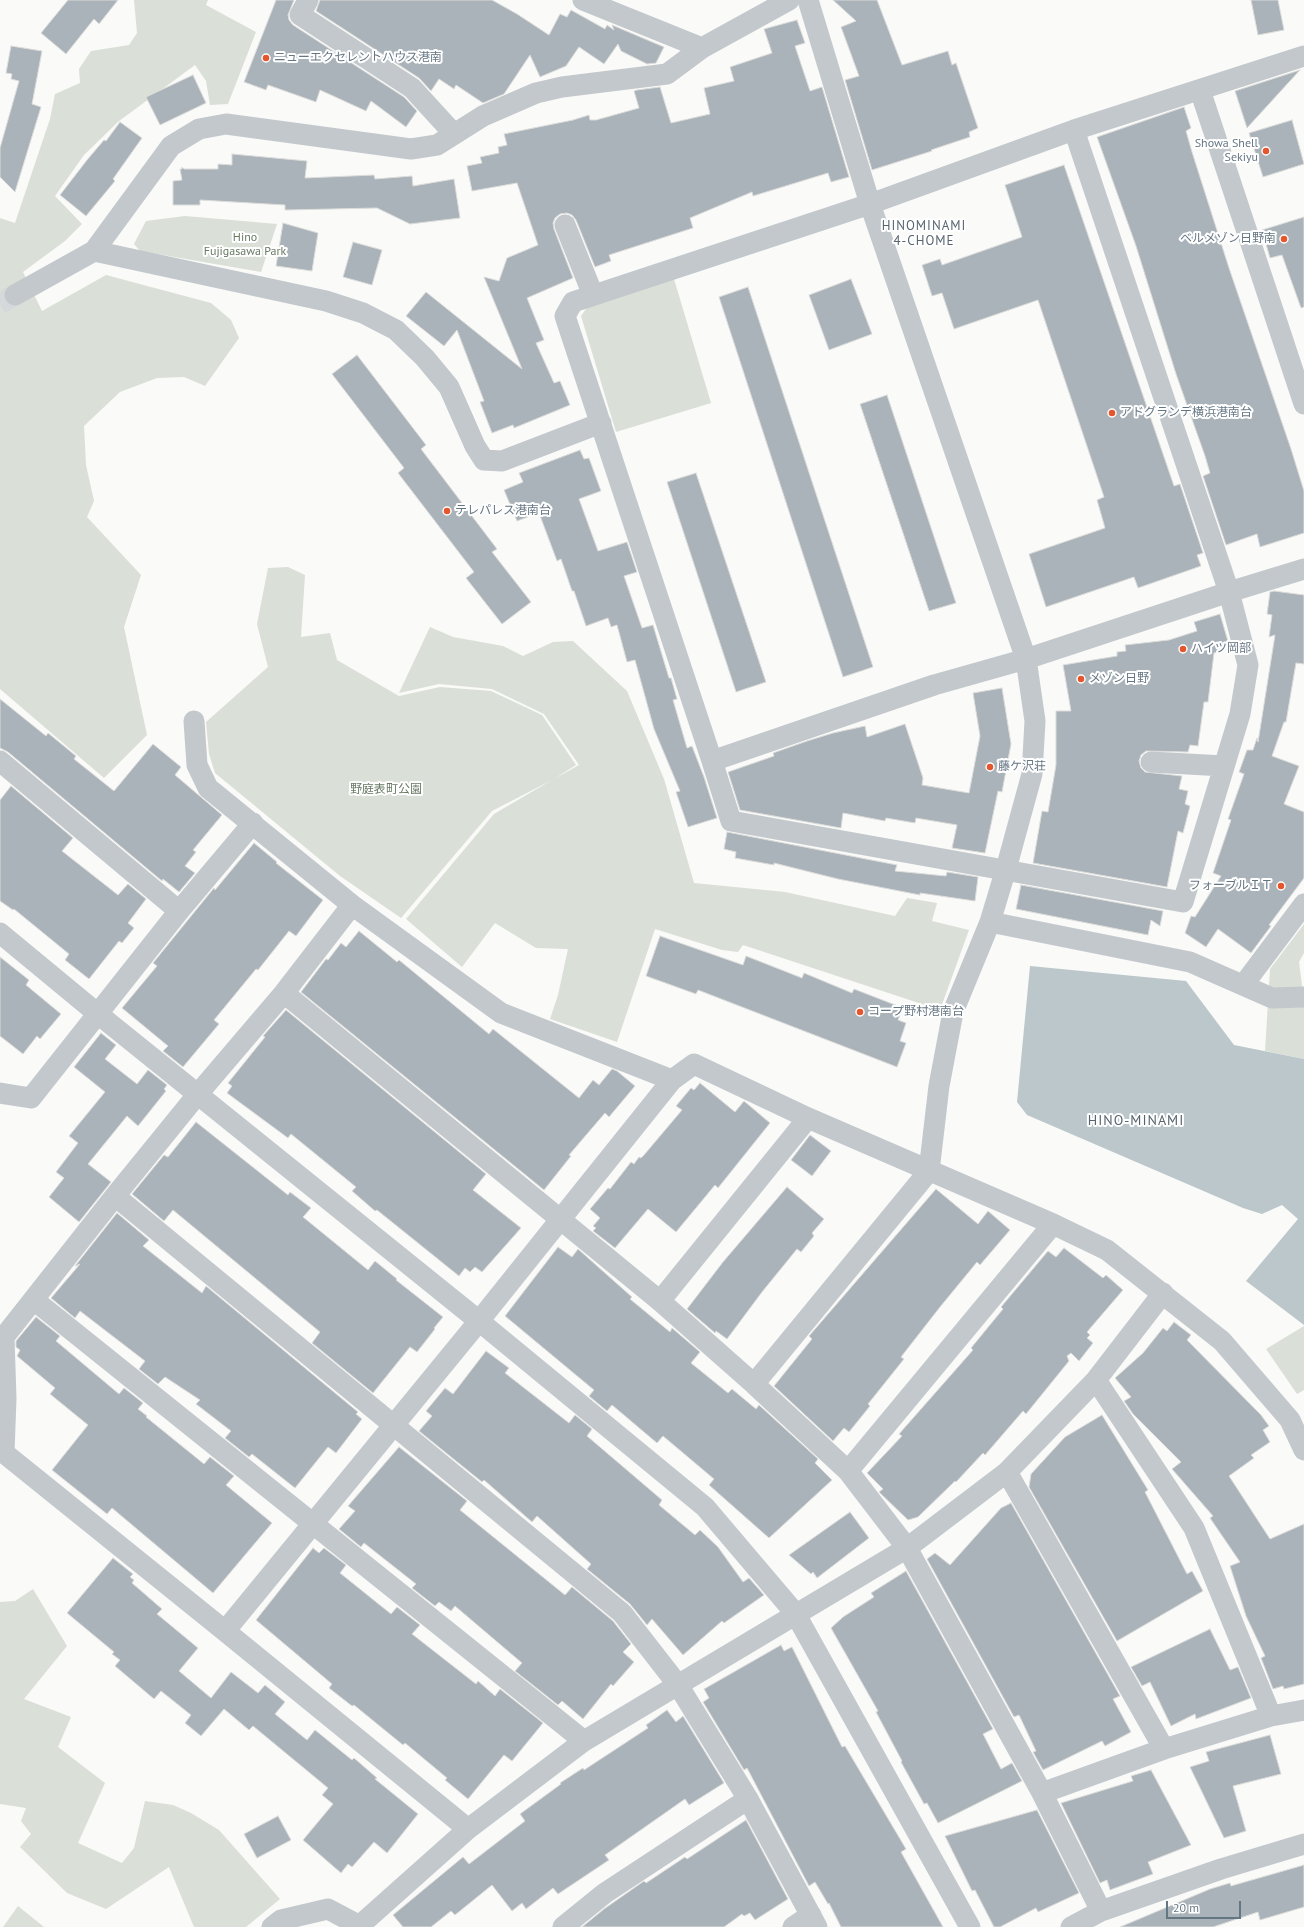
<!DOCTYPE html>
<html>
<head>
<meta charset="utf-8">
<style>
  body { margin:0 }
  #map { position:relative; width:1304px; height:1927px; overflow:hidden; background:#fafaf8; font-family:"PT Sans",sans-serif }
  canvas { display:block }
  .scale { position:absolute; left:1166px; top:1901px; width:75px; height:18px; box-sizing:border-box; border:2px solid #657683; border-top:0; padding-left:5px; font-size:12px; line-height:14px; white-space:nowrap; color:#657683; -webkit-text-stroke:3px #fff; paint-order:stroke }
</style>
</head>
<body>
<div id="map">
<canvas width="1304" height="1927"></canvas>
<div class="scale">20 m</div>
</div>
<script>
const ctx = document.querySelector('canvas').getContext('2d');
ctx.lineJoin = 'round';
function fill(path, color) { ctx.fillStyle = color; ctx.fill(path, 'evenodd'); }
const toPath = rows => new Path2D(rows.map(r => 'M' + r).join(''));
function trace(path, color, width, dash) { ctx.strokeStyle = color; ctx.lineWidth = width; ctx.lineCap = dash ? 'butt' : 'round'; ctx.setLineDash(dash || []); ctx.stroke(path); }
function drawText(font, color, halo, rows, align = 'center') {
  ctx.font = font + ' "PT Sans","Noto Sans JP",sans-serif'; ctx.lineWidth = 4; ctx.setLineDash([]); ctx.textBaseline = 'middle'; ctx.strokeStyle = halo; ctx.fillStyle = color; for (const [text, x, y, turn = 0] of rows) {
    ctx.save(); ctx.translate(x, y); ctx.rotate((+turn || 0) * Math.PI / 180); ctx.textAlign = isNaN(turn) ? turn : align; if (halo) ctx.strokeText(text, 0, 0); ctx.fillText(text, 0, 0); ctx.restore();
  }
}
fill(toPath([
  [134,0,208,0,206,5,256,32,228,104,210,105,206,81,195,65,119,121,84,155,55,196,82,224,65,241,23,272,42,311,106,275,211,303,231,320,239,338,205,386,184,377,157,378,120,392,84,426,86,465,94,501,87,517,141,575,124,627,147,735,104,778,0,689,0,218,15,223,50,119,55,94,80,83,79,69,91,51,129,45,137,33],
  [185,216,277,224,261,272,140,251,134,244,146,221],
  [674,279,711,403,616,432,581,316,588,306],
  [288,567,305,575,301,637,330,633,337,660,399,696,440,687,491,691,542,715,576,765,554,779,579,765,544,714,492,689,439,684,399,693,430,627,453,637,503,646,523,656,553,642,573,641,627,691,664,779,694,883,785,892,895,916,907,898,937,903,932,921,969,930,940,1010,743,945,738,952,722,950,655,929,617,1042,550,1019,558,995,568,949,536,948,495,923,462,967,406,919,494,814,552,780,492,811,401,918,340,876,215,773,209,754,206,722,268,667,257,624,268,568],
  [1304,924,1304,953,1299,962,1304,1001,1304,1059,1265,1051,1270,969],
  [1304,1326,1304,1390,1297,1394,1266,1349],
  [33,1589,67,1646,24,1699,71,1717,58,1747,105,1783,78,1843,122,1863,134,1848,145,1801,173,1805,191,1813,219,1830,280,1899,246,1927,194,1927,169,1867,106,1909,67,1893,20,1847,31,1834,21,1821,26,1808,0,1804,0,1602,15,1601],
  [18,1906,44,1927,3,1927]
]), '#dadfd7');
fill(toPath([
  [1030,966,1186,981,1234,1045,1304,1059,1304,1325,1246,1281,1298,1219,1282,1205,1262,1214,1243,1208,1027,1115,1017,1102]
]), '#bbc7cb');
const building = toPath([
  [68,0,118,0,99,24,94,19,66,54,41,33,68,0],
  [276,0,294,0,288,15,289,20,293,25,404,97,417,111,406,127,371,101,366,111,320,90,316,102,268,85,266,90,244,82,276,0],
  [320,0,492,0,517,14,549,35,560,14,567,17,571,10,605,29,607,25,614,30,612,25,664,47,656,63,647,64,621,51,618,44,604,64,579,47,566,66,540,77,530,55,504,94,483,103,456,85,454,89,439,79,431,91,419,78,316,11,320,0],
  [833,0,877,0,902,65,948,51,952,65,956,63,978,128,969,132,970,137,931,150,932,151,872,170,845,80,859,76,841,27,856,21,833,0],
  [1251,0,1278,0,1284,30,1258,35,1251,0],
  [797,20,805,43,795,46,810,91,822,87,849,177,831,182,828,173,753,196,752,192,690,218,693,228,609,255,611,261,595,267,576,220,572,215,567,213,560,214,555,218,553,223,554,229,573,278,527,298,544,340,536,343,554,383,560,381,570,405,514,428,513,425,492,433,480,402,484,401,457,330,444,346,406,316,426,292,522,369,484,277,499,281,507,258,538,245,517,183,472,191,467,166,482,163,480,157,499,153,498,147,507,145,504,134,573,120,589,115,590,120,596,120,639,108,634,91,637,90,660,87,671,123,710,114,704,88,734,81,730,67,772,53,764,29,797,20],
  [11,46,42,51,32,104,41,107,15,192,0,177,0,148,19,81,11,79,12,74,6,73,11,46],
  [1300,70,1247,128,1235,91,1300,70],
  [193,75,206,103,160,125,146,97,193,75],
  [1184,107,1191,128,1186,131,1192,152,1229,268,1291,449,1304,491,1304,533,1260,547,1257,534,1226,545,1203,476,1210,473,1205,456,1176,374,1136,246,1097,137,1184,107],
  [1292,120,1304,164,1263,177,1249,133,1292,120],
  [120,122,142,138,113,179,115,181,86,216,60,195,87,160,104,140,106,141,120,122],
  [232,154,307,161,305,178,374,175,375,179,412,176,413,186,454,179,460,218,410,224,377,208,285,210,285,205,200,200,200,205,173,205,173,181,182,180,180,169,182,169,182,167,184,169,218,169,218,164,232,165,232,154],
  [1064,165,1174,486,1180,484,1203,553,1197,555,1201,566,1138,588,1134,577,1046,607,1029,554,1105,528,1097,500,1104,497,1038,300,954,329,942,293,932,296,922,265,940,259,942,265,1022,237,1005,185,1064,165],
  [1304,217,1304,307,1301,308,1282,255,1270,258,1262,230,1304,217],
  [283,223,318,233,312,271,276,266,283,223],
  [353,242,382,250,372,285,343,277,353,242],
  [851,279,872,334,829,350,809,295,851,279],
  [748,287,873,667,843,677,719,297,748,287],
  [357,355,426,445,421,449,497,549,492,552,531,602,502,624,466,578,474,572,398,473,404,468,332,374,357,355],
  [887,395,956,603,929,611,860,404,887,395],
  [580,450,584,459,589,458,601,491,579,499,598,551,627,542,637,572,624,576,642,628,653,625,669,678,671,678,677,699,673,700,687,748,692,746,704,777,717,818,688,827,676,792,680,791,654,729,635,660,627,662,617,625,611,627,608,618,586,626,574,591,572,591,561,559,557,561,539,513,517,521,504,490,523,482,519,473,580,450],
  [696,473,766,682,736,692,667,482,696,473],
  [1274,591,1304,595,1304,664,1296,663,1286,722,1284,722,1272,756,1299,766,1284,804,1304,812,1304,878,1269,925,1271,926,1251,953,1218,929,1206,947,1185,933,1191,916,1195,917,1221,876,1213,873,1231,820,1228,819,1244,774,1239,772,1247,750,1253,750,1257,738,1258,742,1275,635,1269,637,1272,615,1267,614,1270,592,1274,591],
  [1220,614,1230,648,1214,653,1208,702,1204,702,1198,746,1190,745,1188,752,1146,751,1141,755,1139,761,1141,768,1145,772,1182,776,1179,789,1188,791,1185,804,1190,806,1183,833,1178,831,1167,887,1033,863,1042,811,1048,812,1056,765,1056,711,1071,711,1063,665,1117,656,1117,652,1126,651,1125,645,1169,640,1197,631,1194,622,1220,614],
  [1002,688,1011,744,1002,792,998,791,985,853,952,848,957,825,916,818,915,823,886,818,885,821,843,813,841,828,740,810,728,772,774,756,773,753,807,741,833,733,865,726,867,737,905,724,923,778,922,785,969,793,980,736,973,693,1002,688],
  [0,699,46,736,48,733,76,756,74,759,114,791,153,744,181,767,175,775,222,815,193,850,196,852,185,866,195,873,179,892,163,879,162,881,8,752,0,748,0,699],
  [11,786,73,838,62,851,118,895,128,884,146,899,128,923,134,928,122,943,119,941,89,979,65,960,69,954,14,909,13,910,0,901,0,800,11,786],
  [727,832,897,865,895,871,946,876,947,872,978,877,975,901,920,893,920,895,838,879,774,863,774,865,735,858,736,852,724,849,727,832],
  [254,843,277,862,276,863,323,900,296,936,289,931,258,970,256,969,214,1020,219,1024,183,1067,163,1051,168,1046,122,1008,157,966,153,963,196,910,214,888,215,890,254,843],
  [1021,885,1163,911,1160,926,1151,920,1148,935,1016,909,1021,885],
  [359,931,397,962,399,960,489,1034,493,1029,579,1098,593,1080,599,1085,612,1069,617,1071,635,1086,609,1117,605,1113,569,1155,571,1156,544,1190,301,992,326,959,328,960,341,943,346,947,359,931],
  [660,936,743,965,746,956,802,978,804,973,852,993,854,989,903,1008,898,1020,906,1023,900,1041,906,1043,897,1067,698,990,696,994,646,976,660,936],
  [0,957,29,980,26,985,61,1014,40,1039,37,1036,23,1054,0,1036,0,957],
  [286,1010,486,1174,473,1190,521,1228,482,1272,475,1267,470,1272,465,1268,459,1276,377,1210,375,1211,352,1191,356,1187,291,1134,288,1138,227,1093,232,1086,228,1083,265,1037,263,1036,286,1010],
  [101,1033,116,1045,105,1059,137,1084,148,1070,167,1085,164,1089,166,1091,138,1126,127,1116,88,1164,111,1182,79,1222,49,1197,64,1178,56,1172,78,1143,69,1136,105,1092,74,1067,101,1033],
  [700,1083,735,1112,744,1101,770,1123,718,1188,715,1185,676,1232,648,1209,615,1248,593,1231,596,1228,593,1226,600,1218,590,1209,608,1188,610,1189,631,1162,634,1164,639,1157,641,1158,644,1155,682,1110,676,1106,691,1088,694,1090,700,1083],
  [196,1122,288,1195,290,1192,311,1208,303,1217,368,1270,375,1261,397,1279,396,1280,443,1317,434,1328,435,1329,417,1352,410,1347,373,1393,312,1343,320,1332,173,1210,164,1221,132,1194,164,1155,168,1157,196,1122],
  [810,1135,831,1151,812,1176,791,1160,810,1135],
  [787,1187,824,1219,812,1233,814,1236,801,1252,797,1249,762,1292,727,1339,716,1331,715,1333,687,1309,723,1262,787,1187],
  [936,1189,978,1224,988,1211,1010,1230,980,1265,977,1262,940,1307,901,1357,904,1359,868,1404,870,1406,849,1432,844,1428,833,1441,774,1386,812,1339,809,1336,936,1189],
  [117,1213,149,1240,143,1246,202,1293,206,1286,358,1412,356,1414,362,1419,336,1453,328,1447,295,1488,252,1454,249,1457,225,1438,231,1431,196,1404,200,1400,165,1377,158,1384,139,1369,145,1361,80,1311,75,1318,51,1298,80,1264,75,1266,117,1213],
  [558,1247,572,1257,578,1249,632,1297,630,1299,670,1332,672,1328,700,1352,691,1363,728,1393,732,1389,756,1409,759,1405,818,1459,815,1463,832,1480,769,1538,709,1485,714,1479,663,1436,657,1443,612,1405,607,1411,589,1396,594,1390,505,1316,558,1247],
  [1064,1248,1103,1278,1106,1275,1123,1290,1087,1332,1090,1335,1087,1338,1093,1343,1079,1361,1071,1353,1067,1356,1069,1361,1026,1414,1023,1411,985,1455,983,1453,956,1482,955,1481,918,1517,908,1520,879,1492,883,1489,867,1473,902,1436,899,1434,973,1350,971,1348,1003,1309,1001,1307,1048,1251,1056,1257,1064,1248],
  [36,1317,60,1336,56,1341,119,1394,124,1388,143,1403,138,1409,147,1416,146,1417,204,1464,210,1457,234,1476,226,1485,272,1523,213,1593,112,1508,107,1514,52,1470,88,1425,50,1394,55,1388,17,1356,20,1350,16,1347,16,1341,36,1317],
  [1174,1322,1191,1335,1187,1340,1261,1415,1269,1426,1263,1430,1270,1442,1251,1455,1254,1458,1229,1476,1270,1539,1304,1524,1304,1684,1284,1689,1283,1686,1273,1689,1261,1658,1265,1656,1246,1616,1230,1566,1240,1562,1210,1518,1213,1516,1172,1469,1181,1462,1133,1414,1124,1401,1131,1397,1115,1378,1143,1353,1163,1328,1167,1331,1174,1322],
  [486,1351,509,1368,505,1373,569,1423,575,1415,592,1429,587,1436,662,1500,659,1505,695,1535,700,1530,718,1547,743,1582,749,1578,764,1595,724,1623,722,1621,683,1655,652,1619,647,1625,630,1604,587,1569,591,1564,537,1516,532,1522,484,1480,482,1482,419,1431,432,1416,426,1411,445,1388,453,1394,486,1351],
  [1102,1415,1148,1490,1145,1492,1187,1574,1192,1571,1203,1591,1117,1641,1029,1487,1031,1474,1065,1437,1102,1415],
  [399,1447,467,1501,460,1510,565,1595,572,1587,613,1621,631,1644,623,1652,634,1662,613,1686,611,1684,583,1719,562,1701,558,1705,515,1671,522,1663,455,1606,451,1611,439,1602,435,1606,412,1588,416,1584,364,1543,361,1547,339,1529,355,1511,348,1506,399,1447],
  [1011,1503,1120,1696,1113,1699,1131,1732,1105,1746,1102,1741,1043,1770,1033,1752,1036,1751,1019,1715,1014,1717,927,1559,935,1553,950,1565,1001,1508,1011,1503],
  [850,1512,869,1538,817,1578,813,1572,811,1574,789,1555,850,1512],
  [313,1548,319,1553,324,1548,346,1565,340,1573,391,1614,397,1607,420,1625,412,1634,476,1684,478,1681,495,1696,500,1689,543,1723,512,1761,504,1755,468,1799,445,1780,447,1778,405,1743,403,1745,354,1705,352,1706,329,1688,332,1684,256,1620,313,1548],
  [113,1558,133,1574,130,1577,134,1580,132,1583,162,1609,157,1614,198,1648,179,1671,211,1698,231,1672,258,1693,265,1685,285,1702,275,1714,307,1740,315,1730,352,1760,354,1758,377,1778,375,1779,418,1814,387,1853,374,1842,352,1867,348,1864,341,1873,303,1840,333,1804,322,1795,328,1788,253,1726,249,1730,224,1709,201,1736,185,1723,191,1715,161,1691,154,1699,115,1666,120,1660,112,1654,114,1652,67,1613,113,1558],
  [906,1571,993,1729,983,1734,1001,1769,1012,1763,1022,1781,938,1823,927,1803,924,1804,901,1762,902,1761,876,1712,878,1711,831,1628,843,1617,874,1597,871,1593,906,1571],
  [1210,1629,1230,1670,1238,1667,1251,1698,1196,1719,1195,1714,1171,1726,1150,1682,1142,1686,1131,1667,1210,1629],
  [781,1645,784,1651,792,1647,842,1747,845,1746,906,1849,901,1852,943,1927,841,1927,829,1903,828,1904,815,1882,809,1886,747,1768,744,1770,703,1702,709,1698,704,1689,781,1645],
  [667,1710,676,1722,683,1716,724,1783,689,1805,685,1799,605,1855,609,1860,558,1894,553,1888,526,1909,522,1903,512,1911,492,1885,455,1915,451,1911,431,1927,403,1927,393,1915,463,1857,469,1864,525,1821,520,1814,561,1784,560,1783,583,1768,584,1770,648,1728,646,1725,667,1710],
  [1270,1735,1281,1774,1233,1786,1246,1831,1224,1838,1190,1767,1209,1761,1206,1752,1270,1735],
  [1151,1770,1191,1845,1148,1862,1153,1874,1110,1890,1107,1880,1100,1883,1061,1803,1133,1781,1131,1776,1151,1770],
  [1037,1810,1079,1893,1038,1912,1036,1908,1000,1927,994,1927,975,1890,972,1891,945,1836,1037,1810],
  [278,1816,291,1840,257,1858,244,1834,278,1816],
  [746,1820,788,1899,755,1920,750,1913,744,1916,742,1914,724,1927,582,1927,604,1909,644,1881,646,1883,685,1857,687,1859,746,1820],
  [1304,1865,1304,1907,1260,1920,1258,1912,1213,1927,1120,1927,1210,1889,1230,1883,1231,1886,1304,1865]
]);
fill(building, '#aab3b9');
trace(building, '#dcdcda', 1);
trace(toPath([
  [0,304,15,295]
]), '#d5d9db', 21, [21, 10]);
trace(toPath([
  [308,0,300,15,412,88,454,134],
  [583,0,702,48],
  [1200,90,1304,404],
  [1074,130,1229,592,1248,665,1240,714,1183,902,731,821,712,761,934,685,1026,659,1229,592,1304,569],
  [565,225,593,295],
  [94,251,326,301,363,313,396,330,425,358,449,387,475,446,484,460,502,461,601,423],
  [15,295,94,251,171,146,199,129,226,124,411,149,437,145,483,116,536,93,562,87,667,74,702,48,789,0],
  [194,721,197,765,208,788,352,905,501,1013,672,1080],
  [0,761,179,911],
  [712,761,565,316,573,302,870,204,1074,130,1304,56],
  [1151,762,1224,766],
  [990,922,1190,962,1272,998,1304,997],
  [0,933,98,1014,479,1321,225,1631,468,1829],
  [1244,984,1304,904],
  [284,993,660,1301,754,1384,848,1471],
  [0,1093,31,1098,179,911,253,823],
  [115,1196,622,1613,678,1685,748,1799,817,1927],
  [34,1300,584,1741],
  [660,1301,808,1118],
  [1096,1380,1194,1528,1271,1716],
  [754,1384,929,1171,939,1086,953,1012,990,922,1006,869,1032,774,1035,721,1026,659,870,204,808,0],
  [1007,1472,1164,1749],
  [225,1631,4,1453,6,1398,4,1337,115,1196,197,1095,284,993,352,905],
  [1042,1793,907,1548,848,1471,1053,1224],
  [1101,1911,1042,1793,1164,1749,1271,1716,1304,1710],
  [272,1927,281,1920,328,1909,362,1927],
  [358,1927,468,1829,584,1741,907,1548,1007,1472,1096,1380,1163,1293],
  [563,1927,605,1893,748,1799],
  [793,1927,811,1915],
  [970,1927,795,1613,705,1507,479,1321,672,1080,694,1064,808,1118,1053,1224,1107,1250,1222,1341,1290,1420,1304,1450],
  [1071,1927,1101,1911,1221,1869,1304,1844]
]), '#c3c8cc', 21);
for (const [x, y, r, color] of [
  [266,58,4,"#e4572e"],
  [1266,151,4,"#e4572e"],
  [1284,239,4,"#e4572e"],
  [1112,413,4,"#e4572e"],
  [447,511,4,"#e4572e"],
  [1183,649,4,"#e4572e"],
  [1081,679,4,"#e4572e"],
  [990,767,4,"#e4572e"],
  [1281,886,4,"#e4572e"],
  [860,1012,4,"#e4572e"]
]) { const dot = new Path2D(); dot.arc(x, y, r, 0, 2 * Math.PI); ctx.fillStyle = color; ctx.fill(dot); trace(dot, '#fff', 1.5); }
drawText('12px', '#657683', '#fff', [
  ["ニューエクセレントハウス港南",274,58],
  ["Showa Shell",1258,144,"right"],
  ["Sekiyu",1258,158,"right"],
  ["ベルメゾン日野南",1276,239,"right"],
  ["アドグランデ横浜港南台",1120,413],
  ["テレパレス港南台",455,511],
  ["ハイツ岡部",1191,649],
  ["メゾン日野",1089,679],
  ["藤ケ沢荘",998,767],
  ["フォーブルＩＴ",1273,886,"right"],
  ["コープ野村港南台",868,1012]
], 'left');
drawText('12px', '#687a64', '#fff', [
  ["Hino",245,238],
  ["Fujigasawa Park",245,252],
  ["野庭表町公園",386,790]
]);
ctx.letterSpacing = '1px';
drawText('13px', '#57646e', '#fff', [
  ["HINOMINAMI",924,226],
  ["4-CHOME",924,241]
]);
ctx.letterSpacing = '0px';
ctx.letterSpacing = '1px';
drawText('14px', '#57646e', '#fff', [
  ["HINO-MINAMI",1136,1121]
]);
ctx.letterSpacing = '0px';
</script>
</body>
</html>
